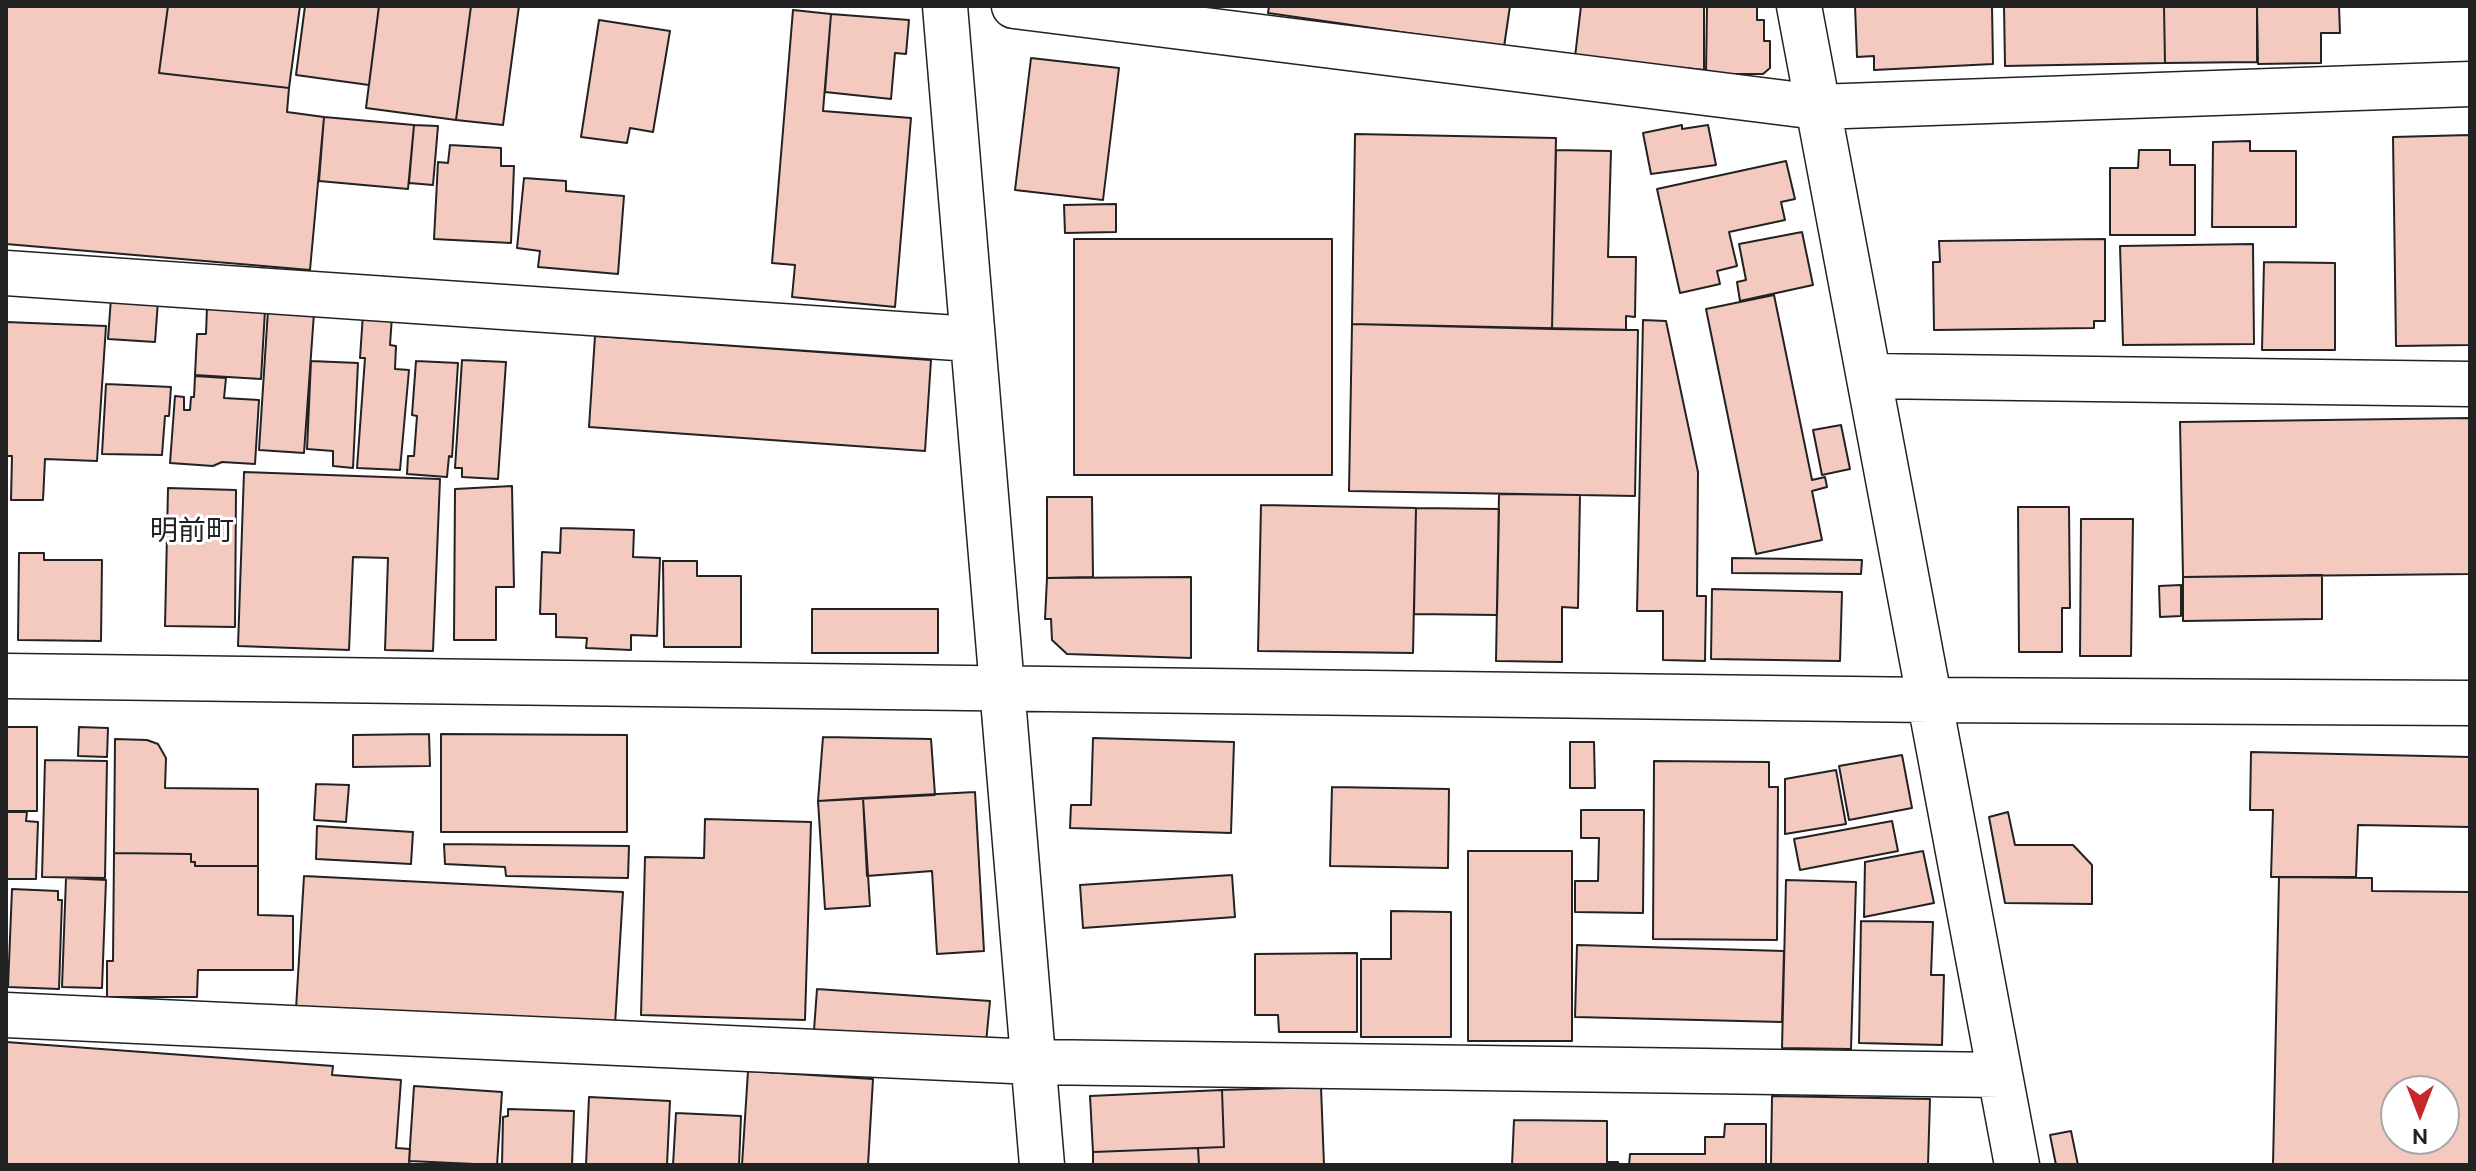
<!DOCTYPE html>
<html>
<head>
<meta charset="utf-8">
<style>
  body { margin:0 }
  #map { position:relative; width:2476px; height:1171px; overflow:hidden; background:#fff; font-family:Ubuntu,sans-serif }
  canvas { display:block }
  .frame { position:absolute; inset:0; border:8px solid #222; pointer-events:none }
  .north { position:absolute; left:2380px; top:1075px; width:80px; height:80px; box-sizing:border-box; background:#fff; border:2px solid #a7a7a7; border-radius:50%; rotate:180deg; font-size:22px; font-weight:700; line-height:32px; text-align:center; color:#222 }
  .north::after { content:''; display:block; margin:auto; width:28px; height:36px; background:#c62828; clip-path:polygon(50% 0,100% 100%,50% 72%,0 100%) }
</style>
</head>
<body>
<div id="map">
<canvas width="2476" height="1171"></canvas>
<div class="frame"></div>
<div class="north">N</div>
</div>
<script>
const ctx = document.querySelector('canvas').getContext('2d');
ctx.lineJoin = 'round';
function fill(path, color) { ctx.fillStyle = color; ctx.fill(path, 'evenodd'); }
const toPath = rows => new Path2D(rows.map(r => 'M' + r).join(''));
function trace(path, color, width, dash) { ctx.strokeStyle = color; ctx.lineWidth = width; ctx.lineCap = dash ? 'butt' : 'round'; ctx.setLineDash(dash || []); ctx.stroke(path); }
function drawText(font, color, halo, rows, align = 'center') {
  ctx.font = font + ' Ubuntu,"Noto Sans JP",sans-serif'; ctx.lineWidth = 6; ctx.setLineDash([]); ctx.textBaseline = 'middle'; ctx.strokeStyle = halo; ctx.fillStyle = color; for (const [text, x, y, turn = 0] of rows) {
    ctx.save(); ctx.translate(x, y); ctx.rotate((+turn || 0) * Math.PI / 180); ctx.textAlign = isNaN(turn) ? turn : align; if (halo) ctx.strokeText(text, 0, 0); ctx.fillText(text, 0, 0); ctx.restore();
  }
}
const building = toPath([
  [6,6,168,6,159,73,289,88,287,112,324,117,310,270,6,244,6,6],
  [168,6,300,6,289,88,159,73,168,6],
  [305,6,379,6,369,85,296,75,305,6],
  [379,6,471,6,456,120,366,108,379,6],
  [471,6,519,6,503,125,456,120,471,6],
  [1269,6,1510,6,1504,47,1268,13,1269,6],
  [1581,6,1704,6,1704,70,1575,57,1581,6],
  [1707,6,1757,6,1757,20,1764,20,1764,41,1770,41,1770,68,1763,74,1706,74,1707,6],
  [1855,6,1992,6,1993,64,1874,70,1874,56,1857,57,1855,6],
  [2004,6,2164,6,2165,63,2005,66,2004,6],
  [2164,6,2257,6,2257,62,2165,63,2164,6],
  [2257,6,2339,6,2340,33,2321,33,2321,63,2258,64,2257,6],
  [793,10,831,14,823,111,911,118,895,307,792,297,795,265,772,263,793,10],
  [831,14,909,20,906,54,895,53,891,99,825,92,831,14],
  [599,20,670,31,653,132,630,128,627,143,581,137,599,20],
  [1031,58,1119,68,1103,200,1015,190,1031,58],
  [324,117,414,125,408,189,319,181,324,117],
  [414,125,438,126,433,185,409,183,414,125],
  [1682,125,1682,129,1708,125,1716,165,1651,174,1643,133,1682,125],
  [1355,134,1556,138,1552,329,1352,324,1355,134],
  [2470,135,2470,345,2396,346,2393,137,2470,135],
  [2250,141,2250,151,2296,151,2296,227,2212,227,2213,142,2250,141],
  [450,145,501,148,501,166,514,166,511,243,434,239,438,162,448,163,450,145],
  [1556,150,1611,151,1608,257,1636,257,1635,317,1626,316,1626,330,1552,329,1556,150],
  [2139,150,2170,150,2170,165,2195,165,2195,235,2110,235,2110,168,2138,168,2139,150],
  [1786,161,1795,199,1781,202,1785,220,1729,232,1737,266,1717,271,1720,284,1680,293,1657,189,1786,161],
  [524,178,566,181,566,191,624,196,618,274,538,267,540,251,517,248,524,178],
  [1116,204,1116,232,1065,233,1064,205,1116,204],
  [1802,232,1813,285,1740,301,1737,282,1746,280,1739,244,1802,232],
  [1074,239,1332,239,1332,475,1074,475,1074,239],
  [2105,239,2105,321,2094,321,2094,328,1934,330,1933,262,1940,262,1939,241,2105,239],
  [2253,244,2254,344,2123,345,2120,246,2253,244],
  [2264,262,2335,263,2335,350,2262,350,2264,262],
  [1774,295,1812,480,1825,477,1827,487,1812,491,1822,540,1756,554,1706,309,1774,295],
  [111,298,158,301,155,342,108,339,111,298],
  [207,307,265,310,261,379,195,375,197,334,206,334,207,307],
  [268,310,314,313,304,453,259,450,268,310],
  [363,314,392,316,390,345,396,346,395,369,409,370,400,470,357,468,365,358,360,358,363,314],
  [1643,320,1666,321,1698,472,1697,596,1706,596,1705,661,1663,660,1663,611,1637,611,1643,320],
  [6,322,106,326,97,461,45,459,43,500,11,500,12,456,6,456,6,322],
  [1352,324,1638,330,1635,496,1349,491,1352,324],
  [595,336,931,360,925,451,589,427,595,336],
  [462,360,506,362,498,479,462,477,462,468,455,468,462,360],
  [311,361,358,363,353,468,333,466,333,451,307,449,311,361],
  [416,361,458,363,452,457,449,456,447,477,407,474,408,456,414,456,417,416,412,415,416,361],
  [195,376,226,378,224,398,259,400,255,464,222,462,213,466,170,463,175,396,184,397,184,410,190,410,191,397,194,397,195,376],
  [106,384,171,387,169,416,165,416,162,455,102,454,106,384],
  [2470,418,2470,574,2183,577,2180,422,2470,418],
  [1841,425,1850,469,1822,475,1813,430,1841,425],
  [244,472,440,479,433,651,385,650,388,558,353,557,349,650,238,646,244,472],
  [512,486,514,587,496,587,496,640,454,640,455,489,512,486],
  [168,488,236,490,235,627,165,626,168,488],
  [1499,494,1580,495,1578,608,1562,607,1562,662,1496,661,1499,494],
  [1047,497,1092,497,1093,577,1047,578,1047,497],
  [1261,505,1416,508,1413,653,1258,651,1261,505],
  [2018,507,2069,507,2070,608,2062,608,2062,652,2019,652,2018,507],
  [1416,508,1499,509,1497,615,1414,614,1416,508],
  [2081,519,2133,519,2131,656,2080,656,2081,519],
  [561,528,634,530,633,557,660,558,657,636,631,635,631,650,586,648,587,638,556,637,556,614,540,614,542,552,560,553,561,528],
  [19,553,44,553,44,560,102,560,101,641,18,640,19,553],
  [1732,558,1862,560,1861,574,1732,573,1732,558],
  [663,561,697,561,697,576,741,576,741,647,664,647,663,561],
  [2322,575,2322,619,2183,621,2183,577,2322,575],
  [1191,577,1191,658,1067,654,1052,640,1051,619,1045,619,1047,578,1191,577],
  [2181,585,2181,616,2160,617,2159,586,2181,585],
  [1712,589,1842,592,1840,661,1711,659,1712,589],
  [812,609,938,609,938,653,812,653,812,609],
  [6,727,37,727,37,811,6,811,6,727],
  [79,727,108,728,107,757,78,756,79,727],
  [429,734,430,766,353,767,353,735,429,734],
  [441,734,627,735,627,832,441,832,441,734],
  [823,737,931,739,935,795,818,801,823,737],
  [1093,738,1234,742,1231,833,1070,828,1071,805,1091,805,1093,738],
  [115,739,147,740,158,744,166,758,165,788,258,789,258,866,195,866,195,862,191,862,191,854,114,853,115,739],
  [1570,742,1594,742,1595,788,1570,788,1570,742],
  [2251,752,2470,757,2470,827,2358,825,2356,877,2271,877,2273,810,2250,810,2251,752],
  [1902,755,1912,808,1849,820,1839,766,1902,755],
  [45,760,107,761,105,878,42,877,45,760],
  [1654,761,1769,762,1769,787,1778,787,1777,940,1653,939,1654,761],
  [1836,770,1846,824,1785,834,1785,779,1836,770],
  [316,784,349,785,346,822,314,820,316,784],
  [1332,787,1449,789,1448,868,1330,866,1332,787],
  [975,792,984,951,937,954,932,871,867,876,863,798,975,792],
  [863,798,870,906,825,909,818,801,863,798],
  [1581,810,1644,810,1643,913,1575,912,1575,881,1598,881,1599,838,1581,838,1581,810],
  [6,812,27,812,26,821,38,822,36,879,6,879,6,812],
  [2008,812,2015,845,2073,845,2092,865,2092,904,2005,903,1989,817,2008,812],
  [705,819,811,822,805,1020,641,1015,645,857,704,858,705,819],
  [1892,821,1898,851,1800,870,1794,839,1892,821],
  [317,826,413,832,411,864,316,859,317,826],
  [444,844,629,846,628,878,506,876,505,867,445,864,444,844],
  [1468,851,1572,851,1572,1041,1468,1041,1468,851],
  [1923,851,1934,903,1864,917,1865,862,1923,851],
  [114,853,191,854,191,862,195,862,195,866,258,866,258,915,293,916,293,970,198,970,197,997,107,997,107,961,113,961,114,853],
  [1232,875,1235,917,1083,928,1080,885,1232,875],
  [304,876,623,892,615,1025,296,1009,304,876],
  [2279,877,2372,878,2372,891,2470,892,2470,1165,2273,1165,2279,877],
  [2396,1091,2444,1091,2444,1139,2396,1139,2396,1091],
  [66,878,106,880,102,988,62,987,66,878],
  [1786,880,1856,882,1851,1049,1782,1048,1786,880],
  [12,889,58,891,58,900,62,900,59,989,8,987,12,889],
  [1391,911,1451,912,1451,1037,1361,1037,1361,959,1391,959,1391,911],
  [1861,921,1933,922,1931,975,1944,975,1942,1045,1859,1043,1861,921],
  [1577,945,1784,951,1782,1022,1575,1017,1577,945],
  [1357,953,1357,1032,1279,1032,1278,1015,1255,1015,1255,954,1357,953],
  [817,989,990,1001,986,1043,814,1030,817,989],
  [6,1042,333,1066,332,1075,401,1080,396,1148,410,1149,409,1165,6,1165,6,1042],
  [748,1071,873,1079,868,1165,742,1165,748,1071],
  [414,1086,502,1092,497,1165,409,1161,414,1086],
  [1321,1087,1324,1165,1199,1165,1198,1148,1224,1147,1222,1090,1321,1087],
  [1222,1090,1224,1147,1093,1152,1090,1096,1222,1090],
  [1772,1096,1930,1099,1928,1165,1771,1165,1772,1096],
  [589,1097,670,1101,667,1165,586,1165,589,1097],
  [508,1109,574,1111,572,1165,502,1165,503,1117,508,1116,508,1109],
  [676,1113,741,1116,739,1165,673,1165,676,1113],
  [1514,1120,1607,1121,1607,1162,1618,1162,1618,1165,1512,1165,1514,1120],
  [1725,1124,1766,1124,1766,1165,1629,1165,1630,1154,1705,1154,1705,1137,1724,1137,1725,1124],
  [2071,1131,2078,1165,2056,1165,2050,1135,2071,1131],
  [1198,1148,1199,1165,1093,1165,1093,1152,1198,1148]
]);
fill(building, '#f3c9c0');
trace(building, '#222', 2);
const minor = toPath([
  [945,6,1042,1165],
  [1014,6,1817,107,2470,84],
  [1799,6,2017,1165],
  [6,273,971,339],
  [1869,376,2470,384],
  [6,676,1929,700,2470,703],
  [6,1015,1034,1062,2000,1075]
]);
trace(minor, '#222', 47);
trace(minor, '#fff', 44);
drawText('28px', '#222', '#fff', [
  ["明前町",192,531]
]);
</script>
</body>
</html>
